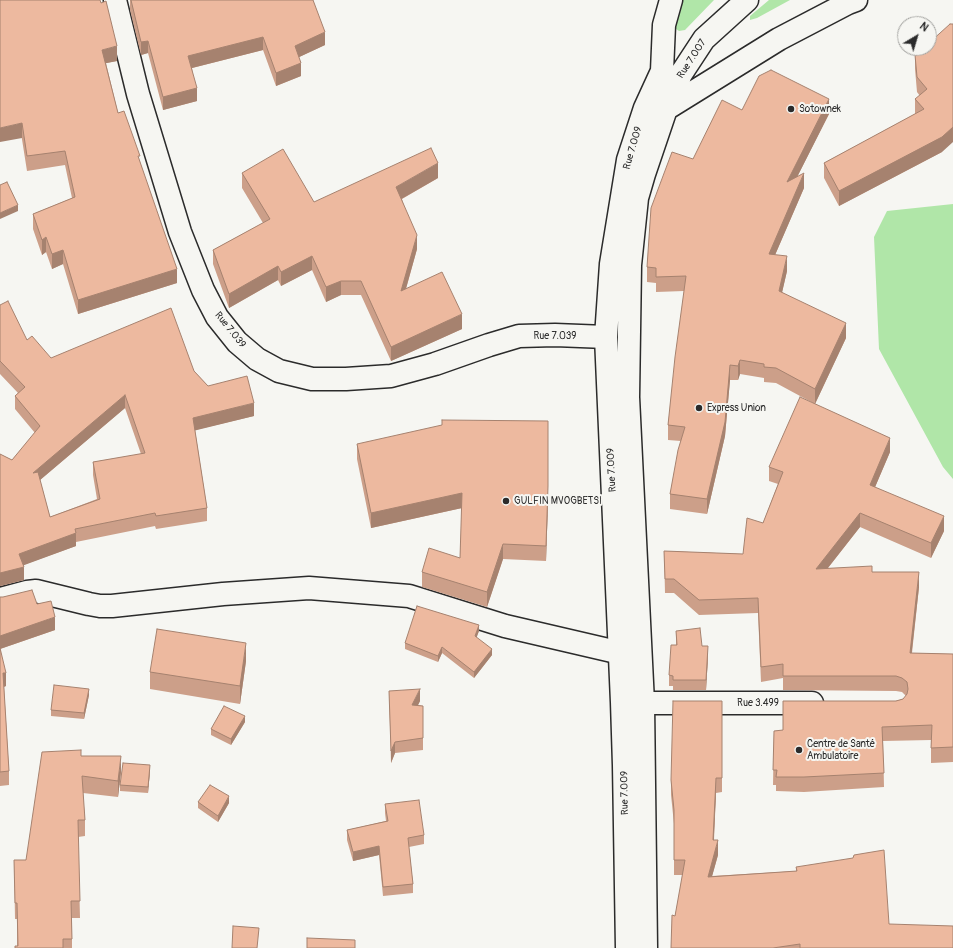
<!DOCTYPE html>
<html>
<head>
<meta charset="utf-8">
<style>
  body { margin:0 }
  #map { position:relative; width:953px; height:948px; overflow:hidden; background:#f6f6f2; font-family:Pangolin,sans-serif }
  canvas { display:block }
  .north { position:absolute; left:897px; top:16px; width:40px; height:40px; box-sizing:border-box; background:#f6f6f2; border:1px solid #a5a5a2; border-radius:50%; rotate:38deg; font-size:11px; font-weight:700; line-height:16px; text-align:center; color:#2b2b2b }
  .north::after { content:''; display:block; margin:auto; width:14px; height:18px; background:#2b2b2b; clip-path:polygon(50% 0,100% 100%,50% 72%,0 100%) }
</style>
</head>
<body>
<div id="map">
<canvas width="953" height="948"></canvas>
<div class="north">N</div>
</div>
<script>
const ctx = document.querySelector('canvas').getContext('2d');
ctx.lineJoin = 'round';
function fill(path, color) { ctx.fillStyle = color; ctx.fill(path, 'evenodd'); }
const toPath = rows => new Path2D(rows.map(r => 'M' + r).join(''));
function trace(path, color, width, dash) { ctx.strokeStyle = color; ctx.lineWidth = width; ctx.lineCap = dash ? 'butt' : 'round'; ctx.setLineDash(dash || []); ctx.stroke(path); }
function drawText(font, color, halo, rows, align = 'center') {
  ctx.font = font + ' Pangolin,sans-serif'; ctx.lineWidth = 4; ctx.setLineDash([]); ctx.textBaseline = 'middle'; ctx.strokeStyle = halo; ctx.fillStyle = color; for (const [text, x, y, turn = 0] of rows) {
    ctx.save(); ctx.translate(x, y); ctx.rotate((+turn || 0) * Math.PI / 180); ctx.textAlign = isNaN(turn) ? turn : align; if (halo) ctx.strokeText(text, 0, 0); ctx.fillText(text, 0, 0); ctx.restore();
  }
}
fill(toPath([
  [683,0,714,0,685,30,679,31,676,29,675,26],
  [769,0,790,0,757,18,750,20,750,16],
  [953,204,953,479,943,467,879,349,874,237,887,211]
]), '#b0e6a8');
const minor = toPath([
  [115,0,138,94,180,232,203,290,217,317,237,342,257,359,279,371,312,379,346,379,391,376,435,364,489,345,519,336,555,335,606,337],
  [0,599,27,592,36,591,89,604,100,606,112,606,223,594,309,588,409,596,505,626,621,653],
  [643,703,812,703]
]);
const major = toPath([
  [666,109,779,39,848,3,856,0],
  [627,948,624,765,622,702,606,337,611,264,628,160,645,108,662,71,664,25,671,0],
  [646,948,643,703,628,397,630,265,637,198,644,174,666,109,681,74,704,39,747,0]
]);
trace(minor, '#2b2b2b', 25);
trace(major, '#2b2b2b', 25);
trace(minor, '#f6f6f2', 22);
trace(major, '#f6f6f2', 22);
fill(toPath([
  [0,0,117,61,106,63,118,113,140,162,177,283,78,314,63,264,52,269,46,252,42,255,33,229,33,214,72,198,65,165,27,171],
  [130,0,313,0,325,45,299,57,301,76,276,86,263,50,192,68,197,101,163,110,148,53,141,55,130,10],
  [923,48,942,152,839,206,824,178,824,163,915,114,915,99,920,96,917,92,915,69,915,55],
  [742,110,829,114,797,177,804,188,775,255,787,271,782,292,846,338,815,404,890,452,875,487,944,531,931,558,860,527,828,568,872,572,919,587,912,653,953,654,953,762,931,763,931,740,883,741,884,787,804,792,776,791,776,785,773,785,774,731,783,730,903,699,906,696,902,692,896,691,783,690,783,678,761,682,758,613,699,615,674,593,665,593,664,551,743,554,763,523,778,484,769,481,769,467,813,403,776,383,764,382,764,378,740,374,738,380,730,380,725,436,707,514,670,509,670,494,681,441,668,440,668,425,684,291,656,292,656,283,647,282,647,267,693,159],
  [242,173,314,202,438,178,402,199,417,249,406,289,462,329,391,361,361,295,341,295,326,302,312,270,281,286,278,280,229,308,213,264,213,250,263,223,242,188],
  [0,305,27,340,51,358,194,371,208,386,254,416,195,430,207,508,207,521,156,529,155,526,76,542,76,546,23,565,24,580,0,586,0,454,12,460,35,433,15,409,15,396,18,393,0,374],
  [125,408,141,454,93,462,93,475,97,499,50,517,40,480],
  [357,444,548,502,546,561,503,559,487,607,422,587,422,572,460,558,462,508,371,528,357,459],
  [0,597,37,604,55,630,0,649,6,686,4,687,9,771,9,785,0,786],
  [479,631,476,637,492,655,474,678,442,653,438,662,405,649,405,643],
  [676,631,702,646,708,657,706,690,673,690,673,686,669,686,669,675,676,645],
  [246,661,240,704,150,689,150,672],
  [389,691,420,701,418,705,423,706,423,750,395,753,391,763],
  [89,695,84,719,51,716,51,710],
  [722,701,722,792,716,793,714,840,718,855,712,876,796,871,796,867,889,924,953,948,671,948,675,916,683,875,674,875,674,824,671,795,671,780],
  [245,722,231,745,211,735,211,729],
  [81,756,121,772,118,797,83,793,85,820,85,836,78,837,80,918,72,918,72,948,15,948,17,946,17,919,15,919,14,860,26,860],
  [150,771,148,793,120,791,120,785],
  [198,802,229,803,218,822,198,808],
  [385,804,424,835,424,844,409,847,413,884,413,893,383,896,379,855,353,861,347,840,347,830,386,821,385,813]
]), '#cc9f89');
fill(toPath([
  [325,32,325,45,295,59,295,46],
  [263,37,263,50,188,69,188,56],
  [148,41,148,53,141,55,141,42],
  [117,46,117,61,102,64,102,50],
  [301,63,301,76,276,86,276,73],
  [197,88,197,101,163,110,163,97],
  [829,99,829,114,787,197,787,182],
  [22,123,22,138,0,142,0,128],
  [953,127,953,142,942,152,839,206,839,191],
  [438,163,438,178,396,202,396,187],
  [804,173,804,188,769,269,769,254],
  [18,205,18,211,0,219,0,213],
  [417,235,417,249,401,306,401,291],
  [46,237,46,252,42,255,42,240],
  [63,250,63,264,52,269,52,254],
  [312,256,312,270,281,286,281,272],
  [787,256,787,271,779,306,779,291],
  [278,266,278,280,229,308,229,294],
  [177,269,177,283,78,314,78,300],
  [341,281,341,295,326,302,326,287],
  [462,314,462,329,391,361,391,347],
  [846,323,846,338,815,404,815,389],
  [740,360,740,374,738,380,738,366],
  [730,365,730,380,725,436,707,514,707,499],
  [125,395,125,408,33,486,33,473],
  [254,403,254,416,193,431,193,418],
  [890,438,890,452,870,499,870,485],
  [548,486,548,502,546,561,546,546],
  [462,493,462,508,371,528,371,513],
  [860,513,860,527,816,583,816,569],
  [944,516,944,531,931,558,931,543],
  [76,533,76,546,19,567,19,554],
  [503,544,503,559,487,607,487,592],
  [24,567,24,580,0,586,0,573],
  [919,572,919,587,910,667,910,653],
  [55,617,55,630,0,649,0,636],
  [479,625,479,631,475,642,475,636],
  [246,643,246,661,240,704,240,686],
  [708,646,708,657,706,690,706,680],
  [442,647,442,653,438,662,438,656],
  [492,649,492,655,474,678,474,672],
  [3,673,6,673,6,686,3,687],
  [89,689,89,695,84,719,84,713],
  [420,689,420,701,412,717,412,705],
  [245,716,245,722,231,745,231,739],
  [395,742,395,753,391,763,391,751],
  [121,756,121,772,118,797,118,781],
  [150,765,150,771,148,793,148,787],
  [716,778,716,793,713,855,713,840],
  [229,796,229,803,218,822,218,816],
  [718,840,718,855,708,891,708,877],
  [379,846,379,855,353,861,353,852]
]), '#a6826f');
const building = toPath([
  [0,0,100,0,101,3,106,1,117,46,102,50,118,113,124,111,140,156,138,156,177,269,78,300,63,250,52,254,46,237,42,240,33,214,75,197,65,151,27,156,22,123,0,128,0,0],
  [131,0,313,0,325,32,295,46,301,63,276,73,263,37,188,56,197,88,163,97,148,41,141,42,131,0],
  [950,24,953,24,953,127,942,137,839,191,824,163,924,109,915,99,927,89,917,77,915,55,923,48,929,48,929,43,950,24],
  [771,70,829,99,787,182,804,173,769,254,787,256,779,291,846,323,815,389,776,368,764,367,764,364,740,360,738,366,730,365,725,422,707,499,670,494,678,450,685,427,668,425,675,357,686,276,656,277,656,268,647,267,651,208,672,152,693,159,722,100,742,110,759,76,771,70],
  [431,148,438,163,396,187,417,235,401,291,442,272,462,314,391,347,361,281,341,281,326,287,312,256,281,272,278,266,229,294,213,250,270,219,242,173,283,149,314,202,431,148],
  [7,182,18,205,0,213,0,185,7,182],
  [8,301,27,340,32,336,51,358,171,308,194,371,208,386,247,376,254,403,193,418,207,508,156,516,155,513,75,529,76,533,19,554,24,567,0,573,0,454,12,460,40,426,15,396,25,387,0,361,0,305,8,301],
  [125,395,145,453,93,462,100,499,50,517,38,472,33,473,125,395],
  [800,397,890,438,870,485,944,516,931,543,860,513,816,569,872,566,872,572,919,572,910,653,953,654,953,747,931,748,932,725,882,727,884,773,804,777,776,777,777,770,773,770,774,731,783,730,783,701,896,701,903,699,907,694,908,689,907,682,902,678,896,676,783,676,783,664,761,667,758,598,699,600,674,579,665,579,664,551,743,554,747,518,763,523,783,472,769,467,800,397],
  [442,420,548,421,548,486,546,546,503,544,487,592,422,572,429,548,460,558,462,493,371,513,357,444,442,425,442,420],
  [32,590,37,604,51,601,55,617,0,636,0,597,3,597,32,590],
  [417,606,479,625,475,636,492,649,474,672,442,647,438,656,405,643,417,606],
  [700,628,702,646,708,646,706,680,673,680,673,676,669,675,671,645,677,645,676,631,700,628],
  [157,629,246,643,240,686,150,672,157,629],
  [0,648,6,673,3,673,9,771,0,772,0,648],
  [54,685,89,689,84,713,51,710,54,685],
  [420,689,412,705,423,706,423,738,395,742,391,751,389,691,420,689],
  [673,701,722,701,722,778,716,778,713,840,718,840,708,877,797,871,796,867,853,858,854,855,884,850,889,924,953,926,953,948,800,948,800,944,773,948,671,948,672,915,675,916,685,860,674,860,674,810,671,780,673,701],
  [224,706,245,716,231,739,211,729,224,706],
  [81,750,81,756,121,756,118,781,82,776,85,820,78,820,80,901,71,901,72,939,63,939,63,948,15,948,15,946,18,946,17,903,15,903,14,860,26,860,42,752,81,750],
  [123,763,150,765,148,787,120,785,123,763],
  [210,785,229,796,218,816,198,802,210,785],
  [419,800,424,835,408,838,413,884,383,887,379,846,353,852,347,830,388,821,385,804,419,800],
  [233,926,259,928,257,948,232,948,233,926],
  [307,938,355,940,355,948,307,948,307,938]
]);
fill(building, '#edb99f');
trace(building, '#a6826f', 1);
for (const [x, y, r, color] of [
  [791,109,4,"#2b2b2b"],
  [699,408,4,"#2b2b2b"],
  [506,501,4,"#2b2b2b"],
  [799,750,4,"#2b2b2b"]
]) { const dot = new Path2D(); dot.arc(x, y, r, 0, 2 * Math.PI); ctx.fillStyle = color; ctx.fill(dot); trace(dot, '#f6f6f2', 1.5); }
drawText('10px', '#2b2b2b', '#f6f6f2', [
  ["Rue 7.007",692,59,-57],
  ["Rue 7.009",633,148,-74],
  ["Rue 7.039",230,330,51],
  ["Rue 7.039",555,336],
  ["Rue 7.009",612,470,-93],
  ["Rue 3.499",758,703],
  ["Rue 7.009",625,793,-91]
]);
drawText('10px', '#2b2b2b', '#f6f6f2', [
  ["Sotownek",799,109],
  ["Express Union",707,408],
  ["GULFIN MVOGBETSI",514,501],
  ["Centre de Santé",807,744],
  ["Ambulatoire",807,756]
], 'left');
</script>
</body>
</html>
